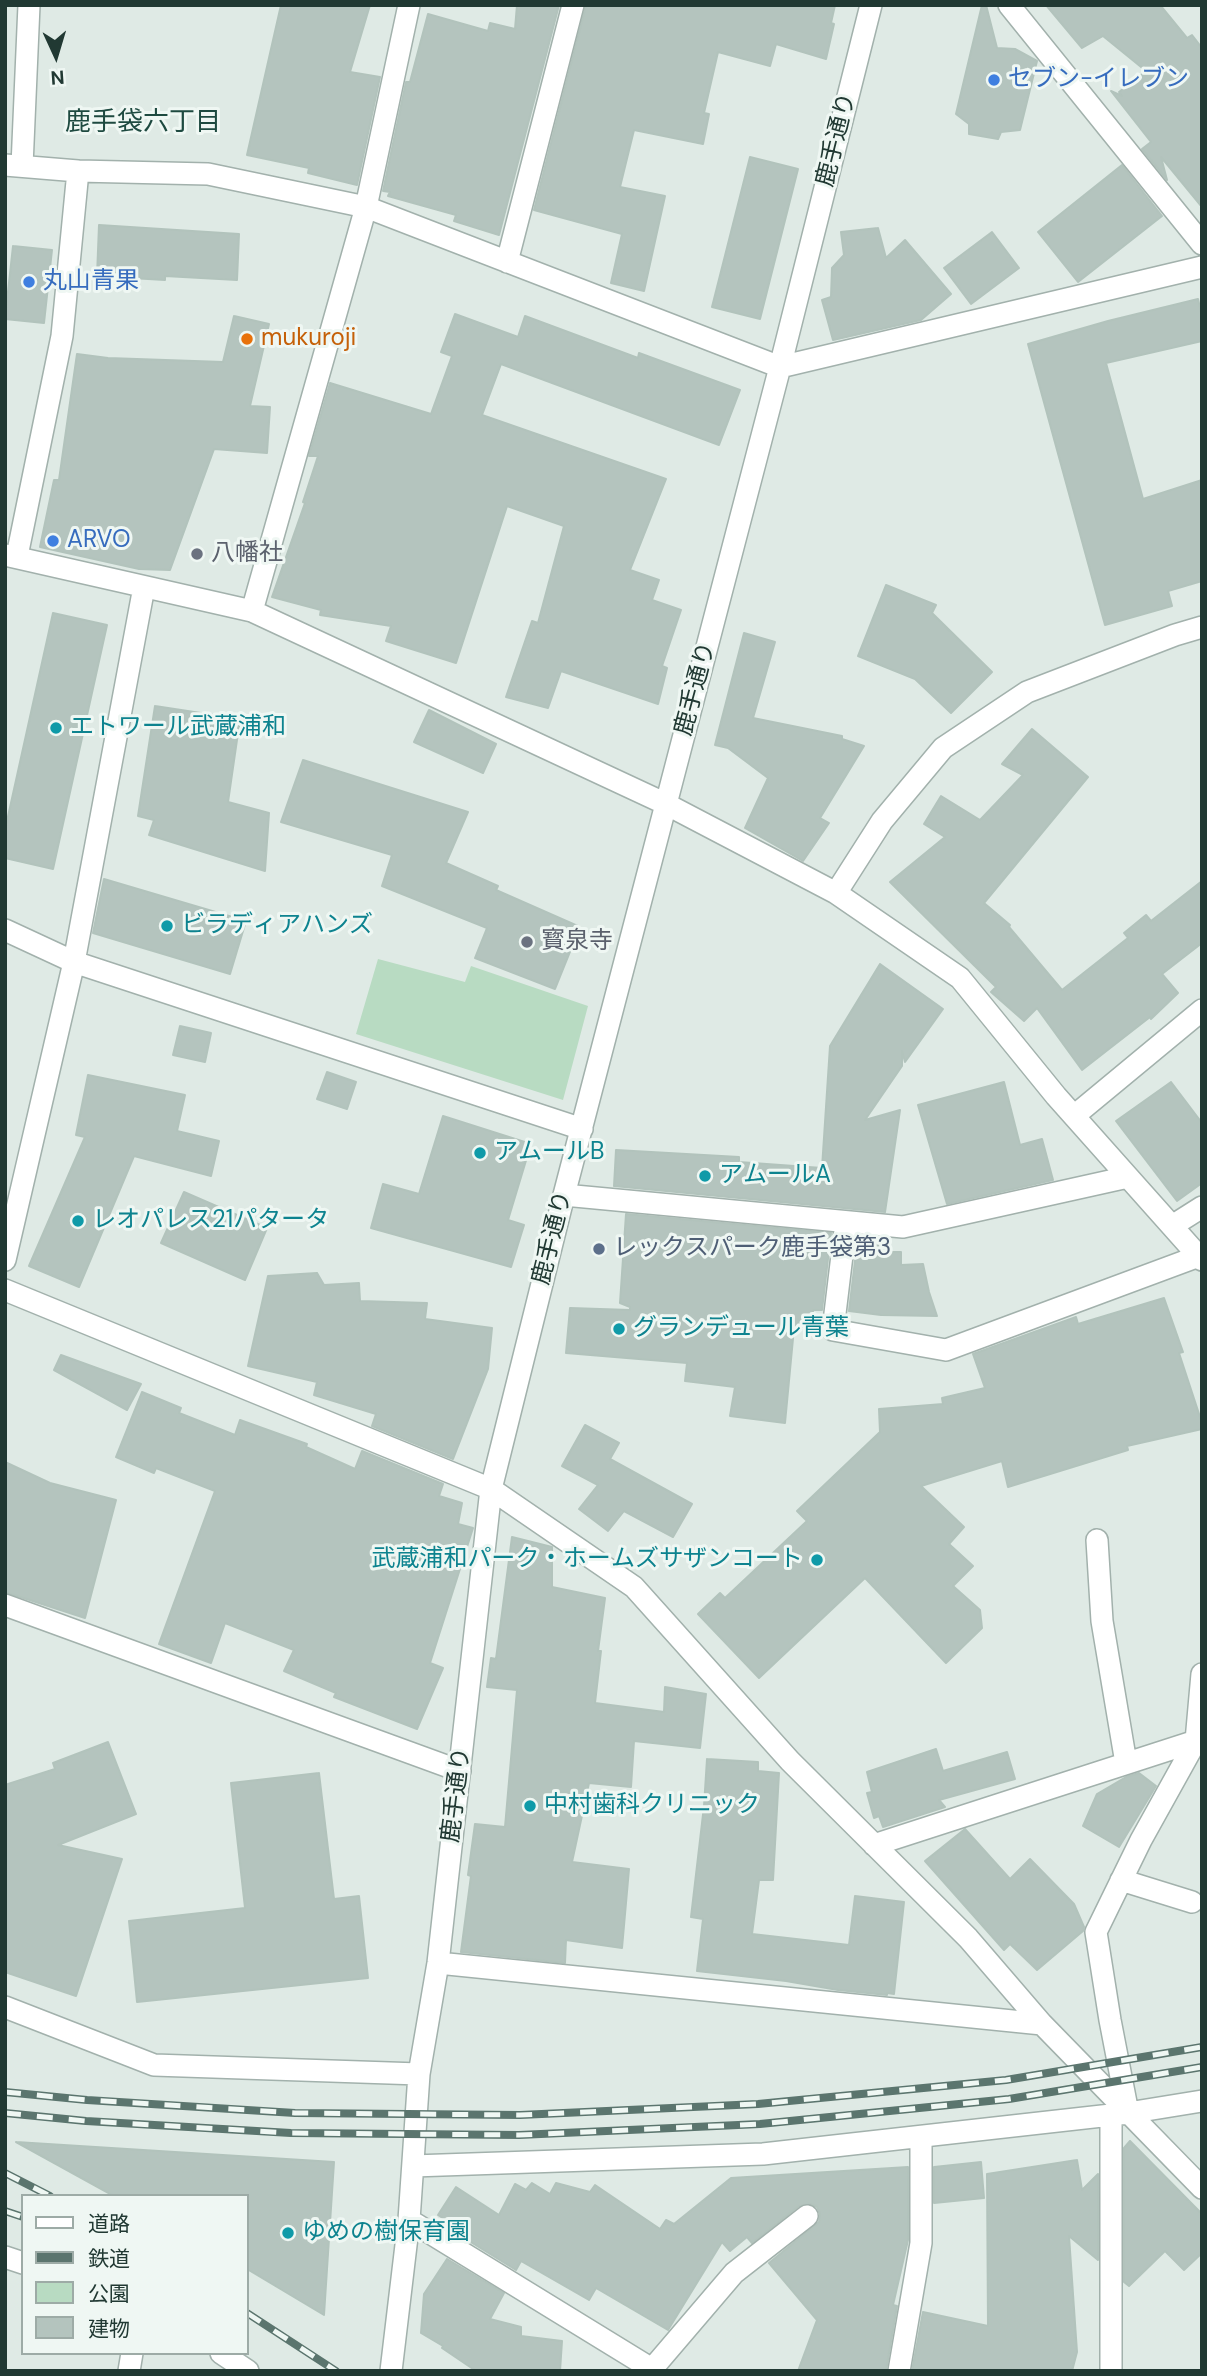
<!DOCTYPE html>
<html>
<head>
<meta charset="utf-8">
<style>
  body { margin:0 }
  #map { position:relative; width:1207px; height:2376px; overflow:hidden; background:#dfeae5; font-family:"DM Sans","Noto Sans JP",sans-serif }
  canvas { display:block }
  .frame { position:absolute; inset:0; border:7px solid #213933; pointer-events:none }
  .legend { position:absolute; left:21px; top:2194px; width:228px; height:161px; box-sizing:border-box; background:#eff7f3; border:2px solid #9daba6; margin:0; padding:9px 12px; list-style:none; font-size:21px; color:#213933 }
  .legend li { display:flex; align-items:center; gap:14px; height:35px }
  .legend b { width:35px; border:2px solid #9daba6 }
  .north { position:absolute; left:21px; top:21px; width:70px; height:70px; -webkit-text-stroke:5px #eff7f3; paint-order:stroke; rotate:176deg; font-size:19px; font-weight:700; line-height:28px; text-align:center; color:#213933 }
  .north::after { content:''; display:block; margin:auto; width:24px; height:32px; background:#213933; clip-path:polygon(50% 0,100% 100%,50% 72%,0 100%) }
</style>
</head>
<body>
<div id="map">
<canvas width="1207" height="2376"></canvas>
<div class="frame"></div>
<ul class="legend">
<li><b style="height:9px;background:#fff"></b>道路</li>
<li><b style="height:9px;background:#5b756e"></b>鉄道</li>
<li><b style="height:19px;background:#b8dbc2"></b>公園</li>
<li><b style="height:19px;background:#b4c4be"></b>建物</li>
</ul>
<div class="north">N</div>
</div>
<script>
const ctx = document.querySelector('canvas').getContext('2d');
ctx.lineJoin = 'round';
function fill(path, color) { ctx.fillStyle = color; ctx.fill(path, 'evenodd'); }
const toPath = rows => new Path2D(rows.map(r => 'M' + r).join(''));
function trace(path, color, width, dash) { ctx.strokeStyle = color; ctx.lineWidth = width; ctx.lineCap = dash ? 'butt' : 'round'; ctx.setLineDash(dash || []); ctx.stroke(path); }
function drawText(font, color, halo, rows, align = 'center') {
  ctx.font = font + ' "DM Sans","Noto Sans JP",sans-serif'; ctx.lineWidth = 6; ctx.setLineDash([]); ctx.textBaseline = 'middle'; ctx.strokeStyle = halo; ctx.fillStyle = color; for (const [text, x, y, turn = 0] of rows) {
    ctx.save(); ctx.translate(x, y); ctx.rotate((+turn || 0) * Math.PI / 180); ctx.textAlign = isNaN(turn) ? turn : align; if (halo) ctx.strokeText(text, 0, 0); ctx.fillText(text, 0, 0); ctx.restore();
  }
}
fill(toPath([
  [378,959,465,982,471,966,588,1006,563,1100,356,1034]
]), '#b8dbc2');
const building = toPath([
  [281,5,370,5,350,72,380,77,357,185,308,173,309,168,247,155,281,5],
  [517,5,559,5,499,235,454,221,456,215,388,196,390,192,383,191,406,82,410,82,428,14,488,31,490,23,515,29,517,5],
  [586,5,835,5,831,23,834,24,826,59,776,44,770,66,718,52,704,113,709,114,703,144,634,130,620,187,665,196,644,291,611,283,622,234,534,210,586,5],
  [982,5,986,5,997,48,1015,49,1037,61,1020,130,1001,132,998,139,969,134,969,124,956,114,982,5],
  [1046,5,1160,5,1187,38,1192,35,1202,48,1202,207,1161,157,1167,180,1142,149,1151,142,1111,91,1122,96,1119,92,1146,71,1103,36,1082,48,1046,5],
  [750,157,798,169,760,319,712,307,750,157],
  [1122,165,1162,216,1078,282,1038,232,1122,165],
  [99,225,239,234,237,280,165,276,165,280,97,276,99,225],
  [878,228,886,258,905,240,951,294,921,320,833,340,822,300,831,297,832,268,844,255,841,232,878,228],
  [992,232,1019,268,971,304,944,268,992,232],
  [13,246,52,250,44,323,5,319,13,246],
  [1198,299,1202,316,1202,341,1106,363,1143,499,1202,480,1202,581,1168,591,1172,606,1105,625,1028,344,1108,321,1198,299],
  [455,314,518,337,525,316,638,358,639,353,740,390,719,445,501,364,482,415,666,479,630,570,659,580,652,600,681,610,662,666,667,668,658,704,561,671,548,708,506,697,532,621,538,623,564,526,507,506,456,663,386,641,391,626,320,615,321,610,272,597,305,503,303,502,318,456,309,456,330,383,431,414,452,356,441,352,455,314],
  [234,316,269,324,250,406,270,407,267,453,214,449,170,570,139,569,40,547,54,480,59,480,77,354,108,358,223,362,234,316],
  [886,585,936,605,932,613,992,672,951,713,915,679,858,656,886,585],
  [53,613,107,625,53,869,5,858,5,830,53,613],
  [744,633,775,642,753,718,842,736,842,739,864,746,820,818,829,823,803,861,745,828,768,778,728,748,715,745,744,633],
  [155,706,240,719,228,802,269,813,265,871,149,835,154,820,138,816,155,706],
  [429,710,496,744,483,773,414,742,429,710],
  [1032,729,1088,777,984,903,1010,925,1009,927,1062,990,1128,938,1124,933,1146,915,1151,921,1202,881,1202,943,1162,974,1178,993,1151,1019,1150,1017,1082,1070,1037,1008,1024,1021,991,992,996,987,890,882,945,837,924,824,941,796,980,820,1023,775,1002,764,1032,729],
  [303,760,468,812,446,863,498,886,496,890,580,927,555,989,475,958,487,928,382,886,392,855,281,822,303,760],
  [104,879,246,921,230,974,93,933,104,879],
  [880,964,943,1009,905,1062,902,1051,902,1066,865,1120,900,1110,885,1212,614,1186,616,1150,739,1157,739,1162,822,1168,830,1046,880,964],
  [180,1026,211,1033,205,1062,173,1055,180,1026],
  [327,1072,356,1082,347,1109,317,1099,327,1072],
  [88,1075,185,1095,177,1131,219,1141,211,1176,134,1156,79,1287,29,1266,85,1137,76,1135,88,1075],
  [1004,1082,1020,1145,1042,1139,1053,1180,947,1204,918,1105,1004,1082],
  [1171,1082,1202,1123,1202,1183,1177,1201,1116,1121,1171,1082],
  [443,1116,531,1144,508,1220,524,1225,511,1267,371,1228,383,1184,419,1194,443,1116],
  [184,1192,267,1228,245,1280,161,1243,184,1192],
  [626,1214,831,1233,822,1310,813,1310,812,1329,794,1328,785,1423,730,1416,735,1387,685,1381,687,1363,566,1353,570,1308,630,1310,630,1307,620,1303,626,1214],
  [858,1236,881,1238,879,1252,901,1252,901,1265,923,1264,929,1292,937,1316,881,1315,849,1311,858,1236],
  [317,1273,324,1285,359,1283,360,1301,427,1303,425,1319,492,1328,488,1369,453,1459,372,1426,376,1414,314,1395,317,1382,248,1366,268,1276,317,1273],
  [1164,1298,1183,1352,1179,1353,1202,1423,1202,1429,1127,1446,1128,1450,1008,1487,1002,1461,921,1486,964,1527,949,1544,973,1566,953,1586,980,1610,982,1628,946,1663,865,1578,759,1678,698,1614,720,1593,725,1598,807,1521,797,1511,880,1432,879,1409,943,1404,942,1398,985,1388,973,1354,1076,1317,1078,1324,1164,1298],
  [61,1355,141,1384,127,1410,54,1370,61,1355],
  [142,1392,181,1408,179,1413,235,1435,240,1420,307,1444,306,1447,355,1469,362,1451,443,1484,439,1496,462,1503,458,1524,473,1528,430,1663,443,1668,417,1729,334,1697,336,1693,284,1671,294,1650,225,1623,211,1663,159,1644,215,1491,156,1468,154,1473,116,1457,142,1392],
  [585,1425,619,1443,610,1459,692,1504,673,1537,624,1511,608,1531,579,1509,598,1485,562,1466,585,1425],
  [5,1462,50,1483,116,1500,85,1618,5,1592,5,1462],
  [512,1537,552,1547,552,1587,605,1598,598,1651,601,1651,595,1703,664,1712,665,1687,706,1694,700,1748,634,1741,631,1787,589,1783,572,1862,629,1869,622,1948,566,1940,565,1963,461,1952,471,1876,468,1875,475,1824,505,1827,517,1690,487,1687,491,1658,496,1659,512,1537],
  [108,1742,136,1814,58,1845,122,1859,76,1996,5,1972,5,1785,55,1769,53,1763,108,1742],
  [936,1749,943,1771,1007,1752,1015,1779,939,1800,945,1807,883,1827,879,1816,874,1818,867,1793,872,1792,867,1772,936,1749],
  [707,1759,758,1762,758,1771,779,1773,773,1880,759,1880,752,1934,849,1945,855,1896,904,1902,894,1994,887,1993,887,1995,838,1990,786,1981,697,1971,703,1919,691,1917,704,1806,707,1759],
  [319,1773,334,1899,359,1896,368,1978,137,2002,129,1921,245,1908,231,1783,319,1773],
  [1139,1773,1156,1786,1119,1847,1083,1826,1097,1794,1126,1777,1139,1773],
  [965,1829,1010,1879,1030,1859,1074,1904,1084,1927,1083,1931,1037,1970,1010,1944,1004,1950,925,1861,965,1829],
  [1130,2141,1202,2214,1202,2253,1184,2270,1165,2251,1129,2286,1124,2282,1124,2148,1130,2141],
  [16,2142,334,2162,324,2315,247,2269,247,2196,114,2196,16,2142],
  [1077,2160,1082,2190,1098,2174,1098,2260,1069,2236,1077,2352,1072,2371,912,2371,923,2312,988,2326,987,2174,1077,2160],
  [981,2162,984,2198,934,2203,934,2167,981,2162],
  [908,2167,908,2240,893,2305,897,2306,886,2371,798,2371,817,2320,769,2263,819,2222,820,2214,817,2207,811,2204,799,2206,752,2243,747,2237,730,2251,722,2242,668,2330,596,2288,589,2300,521,2261,516,2270,461,2236,464,2232,438,2215,456,2187,499,2215,515,2184,526,2190,532,2183,550,2194,556,2183,590,2192,595,2185,660,2229,666,2220,674,2224,731,2178,908,2167],
  [447,2259,504,2293,490,2319,521,2327,521,2336,562,2341,560,2371,476,2371,442,2348,443,2346,421,2333,424,2294,447,2259]
]);
fill(building, '#b4c4be');
trace(building, '#b2c3bc', 2);
const minor = toPath([
  [1009,5,1202,244],
  [5,165,78,171,208,174,366,207,780,367,1202,267],
  [22,166,29,5],
  [507,262,573,5],
  [5,555,252,611,666,804,836,893,960,978,1056,1096,1202,1260],
  [17,556,62,336,78,171],
  [252,611,366,207,409,5],
  [836,893,882,821,943,748,1027,692,1175,635,1202,627],
  [5,930,74,962,582,1129],
  [1074,1116,1202,1010],
  [564,1195,903,1227,1128,1177],
  [846,1222,833,1330,946,1350,1199,1256],
  [1172,1226,1202,1207],
  [5,1260,74,962,144,587],
  [5,1290,491,1489,634,1587,790,1761,968,1938,1042,2024,1202,2188],
  [1097,1540,1102,1621,1126,1763],
  [5,1605,460,1771],
  [874,1845,1202,1739],
  [1121,1880,1192,1902],
  [438,1963,1042,2024],
  [5,2007,154,2065,419,2074],
  [1128,2113,1202,2101],
  [413,2166,763,2154,1111,2115],
  [409,2220,655,2371],
  [5,2257,23,2263],
  [221,2353,248,2371],
  [652,2369,734,2273,807,2216],
  [129,2371,132,2353],
  [391,2371,409,2220,419,2074,438,1963,491,1489,564,1195,780,367,871,5],
  [899,2371,921,2243,921,2137],
  [1111,2371,1111,2115,1128,2113,1110,2020,1096,1932,1141,1840,1196,1741,1202,1674]
]);
trace(minor, '#a2b1ac', 24);
trace(minor, '#fff', 21);
const rail = toPath([
  [5,2092,87,2100,295,2113,520,2115,758,2104,1006,2080,1202,2047],
  [5,2113,86,2121,291,2133,519,2135,760,2124,1009,2099,1202,2067],
  [5,2173,50,2196],
  [5,2211,23,2217],
  [247,2313,336,2371]
]);
trace(rail, '#5b756e', 8);
trace(rail, '#eff7f3', 5, [16]);
for (const [x, y, r, color] of [
  [994,80,7,"#3f7fe0"],
  [29,282,7,"#3f7fe0"],
  [247,339,7,"#e8710a"],
  [53,541,7,"#3f7fe0"],
  [197,554,7,"#6b7280"],
  [56,728,7,"#0f9aa8"],
  [167,926,7,"#0f9aa8"],
  [527,942,7,"#6b7280"],
  [480,1153,7,"#0f9aa8"],
  [705,1176,7,"#0f9aa8"],
  [78,1221,7,"#0f9aa8"],
  [599,1249,7,"#5c6f8a"],
  [619,1329,7,"#0f9aa8"],
  [817,1560,7,"#0f9aa8"],
  [530,1806,7,"#0f9aa8"],
  [288,2233,7,"#0f9aa8"]
]) { const dot = new Path2D(); dot.arc(x, y, r, 0, 2 * Math.PI); ctx.fillStyle = color; ctx.fill(dot); trace(dot, '#eff7f3', 2.5); }
drawText('24px', '#366cbe', '#eff7f3', [
  ["セブン-イレブン",1008,80],
  ["丸山青果",43,282],
  ["ARVO",67,541]
], 'left');
drawText('24px', '#213933', '#eff7f3', [
  ["鹿手通り",837,140,-76],
  ["鹿手通り",696,689,-75],
  ["鹿手通り",553,1238,-76],
  ["鹿手通り",457,1795,-83]
]);
drawText('24px', '#c56008', '#eff7f3', [
  ["mukuroji",261,339]
], 'left');
drawText('24px', '#5b616d', '#eff7f3', [
  ["八幡社",211,554],
  ["寳泉寺",541,942]
], 'left');
drawText('24px', '#0d838f', '#eff7f3', [
  ["エトワール武蔵浦和",70,728],
  ["ビラディアハンズ",181,926],
  ["アムールB",494,1153],
  ["アムールA",719,1176],
  ["レオパレス21パタータ",92,1221],
  ["グランデュール青葉",633,1329],
  ["武蔵浦和パーク・ホームズサザンコート",803,1560,"right"],
  ["中村歯科クリニック",544,1806],
  ["ゆめの樹保育園",302,2233]
], 'left');
drawText('24px', '#4e5e75', '#eff7f3', [
  ["レックスパーク鹿手袋第3",613,1249]
], 'left');
drawText('26px', '#1e4a40', '#eff7f3', [
  ["鹿手袋六丁目",143,123]
]);
</script>
</body>
</html>
